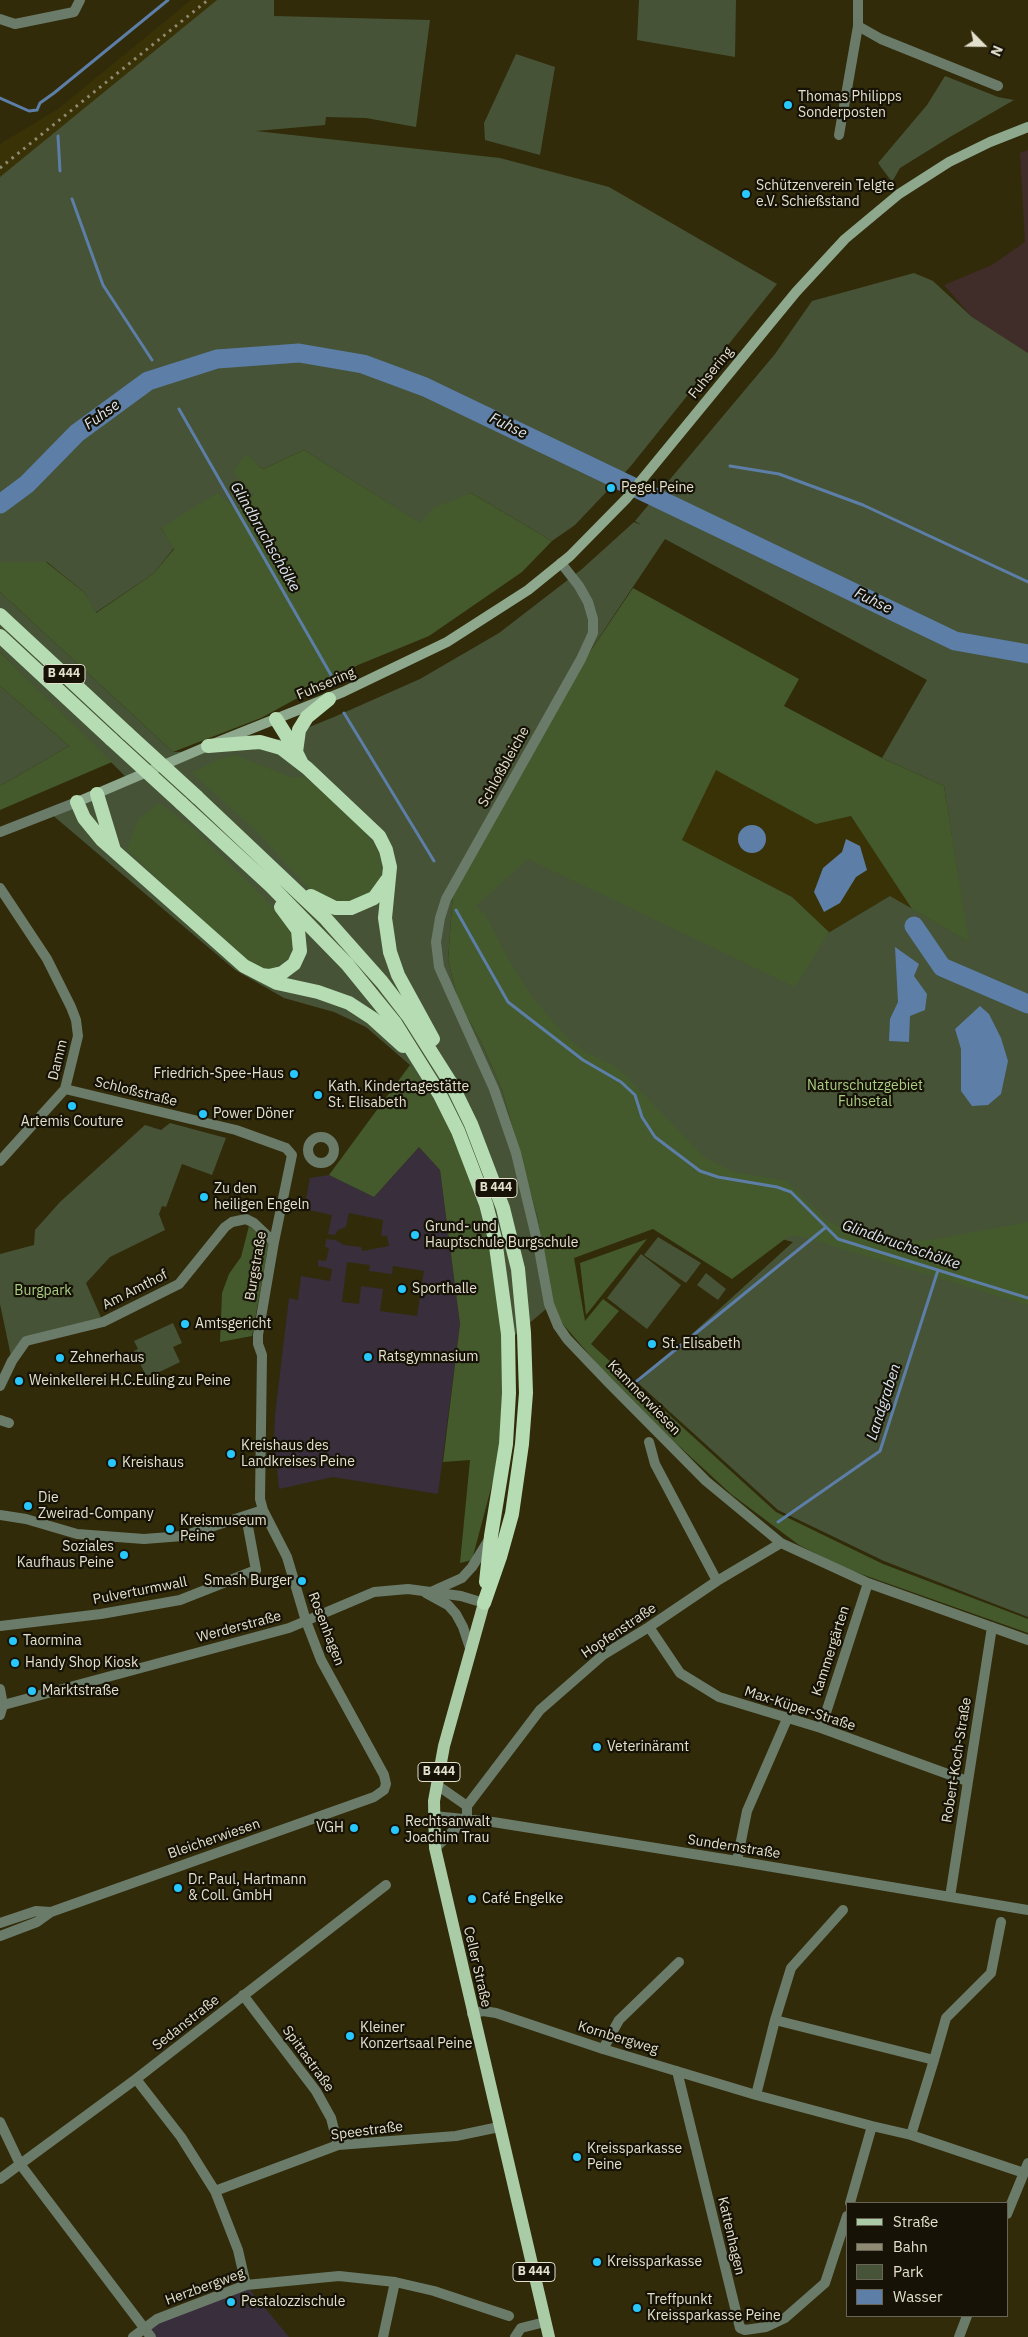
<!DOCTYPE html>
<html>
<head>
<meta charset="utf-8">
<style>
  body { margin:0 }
  #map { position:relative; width:1028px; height:2337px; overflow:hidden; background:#312b0a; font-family:"IBM Plex Sans",sans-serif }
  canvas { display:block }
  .legend { position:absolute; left:846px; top:2202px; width:162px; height:115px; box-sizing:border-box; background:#161306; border:1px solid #686556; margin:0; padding:6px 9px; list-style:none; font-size:15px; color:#e3e0ce }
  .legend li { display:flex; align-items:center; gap:10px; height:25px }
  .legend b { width:25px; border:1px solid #686556 }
  .north { position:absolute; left:958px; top:20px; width:50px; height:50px; -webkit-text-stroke:4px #161306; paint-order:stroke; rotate:113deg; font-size:14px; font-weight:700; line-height:20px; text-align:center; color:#e3e0ce }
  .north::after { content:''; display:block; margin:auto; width:18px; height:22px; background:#e3e0ce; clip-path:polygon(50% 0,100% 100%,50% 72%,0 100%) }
</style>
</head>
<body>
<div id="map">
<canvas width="1028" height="2337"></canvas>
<ul class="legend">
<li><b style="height:6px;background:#a9cca7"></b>Straße</li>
<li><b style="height:6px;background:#8f8b72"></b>Bahn</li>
<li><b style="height:14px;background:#465337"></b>Park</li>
<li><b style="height:14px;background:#5c7ea7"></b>Wasser</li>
</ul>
<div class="north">N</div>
</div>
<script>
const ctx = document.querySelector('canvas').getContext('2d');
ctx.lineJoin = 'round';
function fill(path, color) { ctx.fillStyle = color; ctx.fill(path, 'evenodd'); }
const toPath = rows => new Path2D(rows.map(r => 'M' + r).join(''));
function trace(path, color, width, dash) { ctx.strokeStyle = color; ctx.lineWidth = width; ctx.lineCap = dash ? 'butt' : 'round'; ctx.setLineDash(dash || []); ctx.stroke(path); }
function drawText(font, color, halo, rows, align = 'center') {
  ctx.font = font + ' "IBM Plex Sans",sans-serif'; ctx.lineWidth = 4.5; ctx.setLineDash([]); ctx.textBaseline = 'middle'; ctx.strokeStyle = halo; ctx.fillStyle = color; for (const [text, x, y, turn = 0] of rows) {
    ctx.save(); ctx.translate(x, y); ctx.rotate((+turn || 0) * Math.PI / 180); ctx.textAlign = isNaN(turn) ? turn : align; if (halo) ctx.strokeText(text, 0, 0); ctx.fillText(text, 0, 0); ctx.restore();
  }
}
fill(toPath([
  [1028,150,1028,353,972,317,944,285,992,265,1025,242,1020,153]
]), '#402d29');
fill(toPath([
  [191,0,217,0,0,178,0,144,58,109],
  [716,769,816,824,851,816,912,909,890,896,829,932,792,897,682,840]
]), '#3a3207');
fill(toPath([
  [419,1147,440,1170,460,1324,438,1494,333,1477,279,1489,274,1437,275,1415,289,1298,298,1300,301,1276,330,1281,332,1269,318,1266,318,1260,326,1261,329,1248,325,1247,326,1239,336,1240,344,1245,361,1247,362,1251,389,1246,387,1236,381,1236,383,1220,349,1213,346,1227,338,1230,335,1235,328,1234,332,1215,304,1209,310,1178,329,1175,374,1197],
  [347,1262,370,1265,369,1271,392,1274,393,1266,424,1271,417,1316,380,1311,383,1289,361,1286,359,1304,342,1302],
  [246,2285,289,2337,151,2337,145,2328]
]), '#382e3c');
fill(toPath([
  [217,0,274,0,274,16,430,20,416,127,366,118,326,117,325,125,256,131,500,158,609,187,777,284,630,467,575,525,552,541,471,493,422,524,304,450,263,469,246,455,254,494,237,510,161,528,174,548,153,574,95,613,85,593,47,562,0,562,0,177],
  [639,0,736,0,735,57,637,40],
  [516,54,555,67,540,155,485,140,484,123],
  [945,76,998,97,1014,100,950,137,900,168,892,182,878,163,927,105],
  [914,273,933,281,972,317,1028,353,1028,1617,884,1561,778,1510,638,1383,793,1242,735,1227,646,1223,466,913,537,764,828,933,890,896,968,941,944,786,882,758,927,680,665,539,562,693,453,893,448,960,458,1001,481,1042,502,1090,538,1219,552,1304,506,1343,488,1243,410,1065,366,1027,334,1012,284,998,235,970,50,813,126,777,0,652,0,592,173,752,252,750,334,717,420,679,499,633,582,569,634,522,641,525,635,521,775,354,812,301],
  [0,686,69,746,0,786],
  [170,1123,226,1138,212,1175,182,1164,166,1207,162,1206,159,1214,165,1230,110,1257,86,1283,103,1322,37,1338,12,1361,0,1304,0,1254,34,1245,35,1230,60,1202,145,1125,161,1130],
  [658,1237,701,1263,686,1283,644,1255],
  [641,1254,681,1285,647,1329,607,1298],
  [706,1273,726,1289,718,1300,697,1285],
  [173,1323,182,1343,173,1347,180,1362,147,1378,134,1351,138,1349,134,1341]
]), '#465337');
fill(toPath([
  [304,450,421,523,433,508,471,493,552,541,522,572,429,636,358,665,261,718,173,752,0,592,0,562,46,562,85,593,96,613,153,574,174,549,161,528,217,493,237,510,254,494,233,472,246,454,263,469],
  [633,588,799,679,784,706,882,758,944,786,969,942,912,909,851,816,816,824,716,770,682,840,792,897,829,932,795,987,528,859,476,906,485,914,507,957,532,997,567,1038,587,1053,613,1065,626,1076,704,1157,734,1172,786,1181,828,1221,852,1233,885,1243,936,1239,1028,1222,1028,1305,800,1236,789,1236,732,1279,653,1229,574,1258,585,1321,603,1299,619,1311,591,1344,776,1512,883,1564,1028,1619,1028,1633,844,1568,799,1545,731,1494,668,1436,600,1367,561,1322,552,1304,538,1219,502,1090,481,1042,458,1001,448,960,453,893,562,693],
  [0,652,112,762,0,810,0,786,69,746,0,686],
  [235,755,293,778,304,776,365,830,380,856,382,878,376,889,356,902,341,904,312,892,254,829,192,773,214,761],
  [159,803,192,827,262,896,290,927,293,937,293,947,288,958,274,969,260,971,232,953,127,849,138,819],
  [410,1065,442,1113,467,1168,488,1243,506,1343,503,1443,472,1560,460,1563,470,1460,443,1462,460,1324,440,1170,419,1147,374,1197,329,1175],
  [249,1226,269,1243,252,1336,220,1342,222,1293,229,1274,241,1257],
  [647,1239,586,1315,580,1263]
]), '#445a2c');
fill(toPath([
  '738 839a14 14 0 1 1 28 0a14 14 0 1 1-28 0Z',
  [846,839,860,846,867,870,856,877,840,903,824,912,814,892,823,868,842,852],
  [895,947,919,964,914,976,927,994,925,1010,910,1016,909,1042,889,1041,890,1019,898,1002],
  [980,1006,989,1014,1001,1038,1008,1061,1001,1094,988,1105,972,1106,961,1091,961,1049,955,1029]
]), '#5c7ea7');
trace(toPath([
  [0,98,29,111,37,110],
  [37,110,40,103,54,93,168,0],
  [58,136,60,171],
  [72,199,103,285,152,360],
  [179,409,331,675],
  [730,466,779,474,863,505,1028,582],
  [344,713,434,861],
  [456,910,508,1002,583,1060,621,1082,635,1095,642,1117,655,1137,700,1171,718,1177,777,1187,791,1192,838,1239,1028,1298],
  [637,1381,825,1228],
  [778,1522,880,1451,938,1270]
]), '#5c7ea7', 3);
trace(toPath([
  [0,504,27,484,77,433,148,381,217,359,299,353,363,364,425,387,955,641,1028,654],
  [914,926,942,967,1028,1004]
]), '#5c7ea7', 19);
trace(toPath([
  [858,0,858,26,881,39,998,86],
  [0,19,15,24,74,12,80,0],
  [839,135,858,26],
  [561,563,579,586,588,602,593,619,593,633,581,659,446,899,440,918,436,942,439,967,494,1089,516,1153,539,1249,549,1304,558,1326,567,1339,608,1382,706,1481,781,1543,868,1583,1028,1640],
  [0,888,47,959,71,1007,76,1020,78,1036,65,1089,0,1161],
  [65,1089,236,1130,286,1148,292,1155],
  '308 1150a13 13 0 1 1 26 0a13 13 0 1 1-26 0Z',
  [0,1386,12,1361,26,1341,103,1322,179,1284,225,1227,232,1222,246,1219,254,1223,274,1242],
  [0,1420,9,1423],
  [649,1442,655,1464,717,1581],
  [0,1515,26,1519,77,1534,144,1539,183,1536,263,1510],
  [0,1626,101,1614,180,1600,256,1570,246,1516],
  [649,1627,680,1673,719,1697,821,1728,967,1781],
  [0,1689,3,1705,0,1715],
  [821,1728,868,1583],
  [437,1785,467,1806],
  [434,1816,493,1822,737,1861,1028,1910],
  [467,1818,467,1806,540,1710,603,1655,649,1627,717,1581,781,1543],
  [435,1848,467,1818],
  [737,1861,747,1811,787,1719],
  [950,1897,992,1627],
  [0,1923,36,1911,51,1912],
  [0,1936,37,1922,51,1912,374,1797,384,1790,386,1784,384,1775,321,1660,306,1621,287,1557,263,1510,260,1499,262,1355,258,1344,258,1335,274,1242,292,1155],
  [243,1995,316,2091,331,2118,338,2145],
  [472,2014,483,2011,496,2013,603,2049,756,2095,872,2126,911,2135,1024,2173],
  [775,2020,791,1968,843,1910],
  [603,2049,619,2020,679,1962],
  [934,2060,946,2018,991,1973,1001,1922],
  [677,2071,740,2328,745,2330,766,2327,785,2318,825,2283,847,2216],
  [136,2079,181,2137,215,2191,238,2250,246,2285],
  [756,2095,775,2020,934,2060,911,2135],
  [0,2122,20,2164,151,2337],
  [0,2179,136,2079,386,1885],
  [215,2191,338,2145,456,2136,499,2127],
  [850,2203,872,2126],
  [1007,2214,1028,2163],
  [133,2337,157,2319,246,2285,339,2276,395,2282,434,2291,509,2316],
  [383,2337,395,2282],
  [959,2337,967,2316]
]), '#6a7b69', 10);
trace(toPath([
  [0,832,77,802],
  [433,1591,462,1578,472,1567,490,1538],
  [426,1593,448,1605,456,1614,463,1627,471,1651],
  [0,1706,289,1628,374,1592,408,1589,461,1596,484,1603],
  [515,2337,521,2328,545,2322]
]), '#6a7b69', 10);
trace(toPath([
  [77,802,208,746,343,692,447,642,528,590,570,556,626,499,796,292,845,239,899,194,949,162,990,142,1028,127]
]), '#8da88c', 10);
trace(toPath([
  [484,1603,444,1746,434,1801,435,1848,549,2337]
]), '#a9cca7', 12);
trace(toPath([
  [0,615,127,733],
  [0,636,111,739],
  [276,719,296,751],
  [208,746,260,742,281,748,307,768,379,836,386,850,390,867,385,918,390,952,398,975,433,1039],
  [302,764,296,752,299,730,307,717,329,699],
  [97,794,114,850],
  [197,797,326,919,382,982,409,1017,452,1085,471,1124,503,1208,518,1269,524,1333,526,1393,522,1444,512,1514,500,1557,484,1603],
  [77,802,84,818,102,840,244,966,277,983,318,992,349,1003,372,1018,403,1046],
  [181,803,271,886,347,964,395,1023,440,1095,458,1131,486,1204,495,1239,508,1334,509,1393,506,1444,491,1536,486,1582],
  [311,896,335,908,351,908,374,898,387,880],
  [261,975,269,976,282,973,294,964,300,951,298,930,281,907]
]), '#b5dcb3', 14);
trace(toPath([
  [0,168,208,0]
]), '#8f8b72', 3, [2.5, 5]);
trace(toPath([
  [127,733,197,797],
  [111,739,181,803]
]), '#b5dcb3', 14);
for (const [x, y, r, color] of [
  [788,105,5,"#28c8ff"],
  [746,194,5,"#28c8ff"],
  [611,488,5,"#28c8ff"],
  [294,1074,5,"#28c8ff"],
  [318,1095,5,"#28c8ff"],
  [72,1106,5,"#28c8ff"],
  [203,1114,5,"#28c8ff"],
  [204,1197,5,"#28c8ff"],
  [415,1235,5,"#28c8ff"],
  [402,1289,5,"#28c8ff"],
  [185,1324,5,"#28c8ff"],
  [652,1344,5,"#28c8ff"],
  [368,1357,5,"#28c8ff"],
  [60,1358,5,"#28c8ff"],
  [19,1381,5,"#28c8ff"],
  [231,1454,5,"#28c8ff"],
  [112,1463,5,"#28c8ff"],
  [28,1506,5,"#28c8ff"],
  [170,1529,5,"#28c8ff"],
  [124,1555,5,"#28c8ff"],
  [302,1581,5,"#28c8ff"],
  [13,1641,5,"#28c8ff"],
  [15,1663,5,"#28c8ff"],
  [32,1691,5,"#28c8ff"],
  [597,1747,5,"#28c8ff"],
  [354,1828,5,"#28c8ff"],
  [395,1830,5,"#28c8ff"],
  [178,1888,5,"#28c8ff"],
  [472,1899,5,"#28c8ff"],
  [350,2036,5,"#28c8ff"],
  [577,2157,5,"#28c8ff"],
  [597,2262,5,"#28c8ff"],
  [231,2302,5,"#28c8ff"],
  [637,2308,5,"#28c8ff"]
]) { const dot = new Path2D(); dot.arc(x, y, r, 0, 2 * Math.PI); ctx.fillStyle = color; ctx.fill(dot); trace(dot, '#161306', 2); }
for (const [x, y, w] of [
  [64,674,42],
  [496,1188,42],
  [439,1772,42],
  [534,2272,42]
]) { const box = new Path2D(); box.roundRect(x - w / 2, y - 9.5, w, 19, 4); ctx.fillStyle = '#161306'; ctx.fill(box); trace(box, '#e3e0ce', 1); }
drawText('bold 12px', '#e3e0ce', null, [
  ["B 444",64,674],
  ["B 444",496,1188],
  ["B 444",439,1772],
  ["B 444",534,2272]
]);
drawText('14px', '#e3e0ce', '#161306', [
  ["Thomas Philipps",798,97],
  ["Sonderposten",798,113],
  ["Schützenverein Telgte",756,186],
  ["e.V. Schießstand",756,202],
  ["Pegel Peine",621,488],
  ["Friedrich-Spee-Haus",284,1074,"right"],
  ["Kath. Kindertagestätte",328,1087],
  ["St. Elisabeth",328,1103],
  ["Power Döner",213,1114],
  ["Artemis Couture",72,1122,"center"],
  ["Zu den",214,1189],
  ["heiligen Engeln",214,1205],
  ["Grund- und",425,1227],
  ["Hauptschule Burgschule",425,1243],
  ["Sporthalle",412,1289],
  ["Amtsgericht",195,1324],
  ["St. Elisabeth",662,1344],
  ["Ratsgymnasium",378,1357],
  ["Zehnerhaus",70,1358],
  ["Weinkellerei H.C.Euling zu Peine",29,1381],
  ["Kreishaus des",241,1446],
  ["Landkreises Peine",241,1462],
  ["Kreishaus",122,1463],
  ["Die",38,1498],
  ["Zweirad-Company",38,1514],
  ["Kreismuseum",180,1521],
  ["Peine",180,1537],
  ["Soziales",114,1547,"right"],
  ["Kaufhaus Peine",114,1563,"right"],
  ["Smash Burger",292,1581,"right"],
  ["Taormina",23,1641],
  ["Handy Shop Kiosk",25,1663],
  ["Marktstraße",42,1691],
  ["Veterinäramt",607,1747],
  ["Rechtsanwalt",405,1822],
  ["Joachim Trau",405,1838],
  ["VGH",344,1828,"right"],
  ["Dr. Paul, Hartmann",188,1880],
  ["& Coll. GmbH",188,1896],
  ["Café Engelke",482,1899],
  ["Kleiner",360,2028],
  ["Konzertsaal Peine",360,2044],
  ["Kreissparkasse",587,2149],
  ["Peine",587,2165],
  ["Kreissparkasse",607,2262],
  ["Treffpunkt",647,2300],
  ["Kreissparkasse Peine",647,2316],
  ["Pestalozzischule",241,2302]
], 'left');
drawText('14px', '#e3e0ce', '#161306', [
  ["Fuhsering",711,373,-51],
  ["Fuhsering",326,684,-23],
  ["Schloßbleiche",504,767,-61],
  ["Damm",58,1060,-76],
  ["Schloßstraße",136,1092,14],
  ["Burgstraße",256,1266,-80],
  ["Am Amthof",135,1290,-27],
  ["Kammerwiesen",644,1398,46],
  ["Pulverturmwall",140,1591,-11],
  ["Werderstraße",239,1627,-15],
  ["Rosenhagen",326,1629,69],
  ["Hopfenstraße",619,1631,-34],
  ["Kammergärten",831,1651,-72],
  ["Max-Küper-Straße",800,1709,18],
  ["Robert-Koch-Straße",957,1760,-81],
  ["Bleicherwiesen",214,1839,-19],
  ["Sundernstraße",734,1847,9],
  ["Celler Straße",477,1967,77],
  ["Sedanstraße",186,2023,-38],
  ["Kornbergweg",618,2038,17],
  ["Spittastraße",308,2059,54],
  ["Speestraße",367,2131,-7],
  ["Kattenhagen",731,2236,77],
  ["Herzbergweg",205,2287,-20]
]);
drawText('14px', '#abce85', '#161306', [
  ["Naturschutzgebiet",865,1086],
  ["Fuhsetal",865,1102],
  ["Burgpark",43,1291]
]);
drawText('italic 15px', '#dae5f2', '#161306', [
  ["Fuhse",102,415,-36],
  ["Fuhse",508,426,26],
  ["Glindbruchschölke",265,537,60],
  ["Fuhse",873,601,26],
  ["Glindbruchschölke",901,1245,19],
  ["Landgraben",884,1402,-72]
]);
</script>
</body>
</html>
